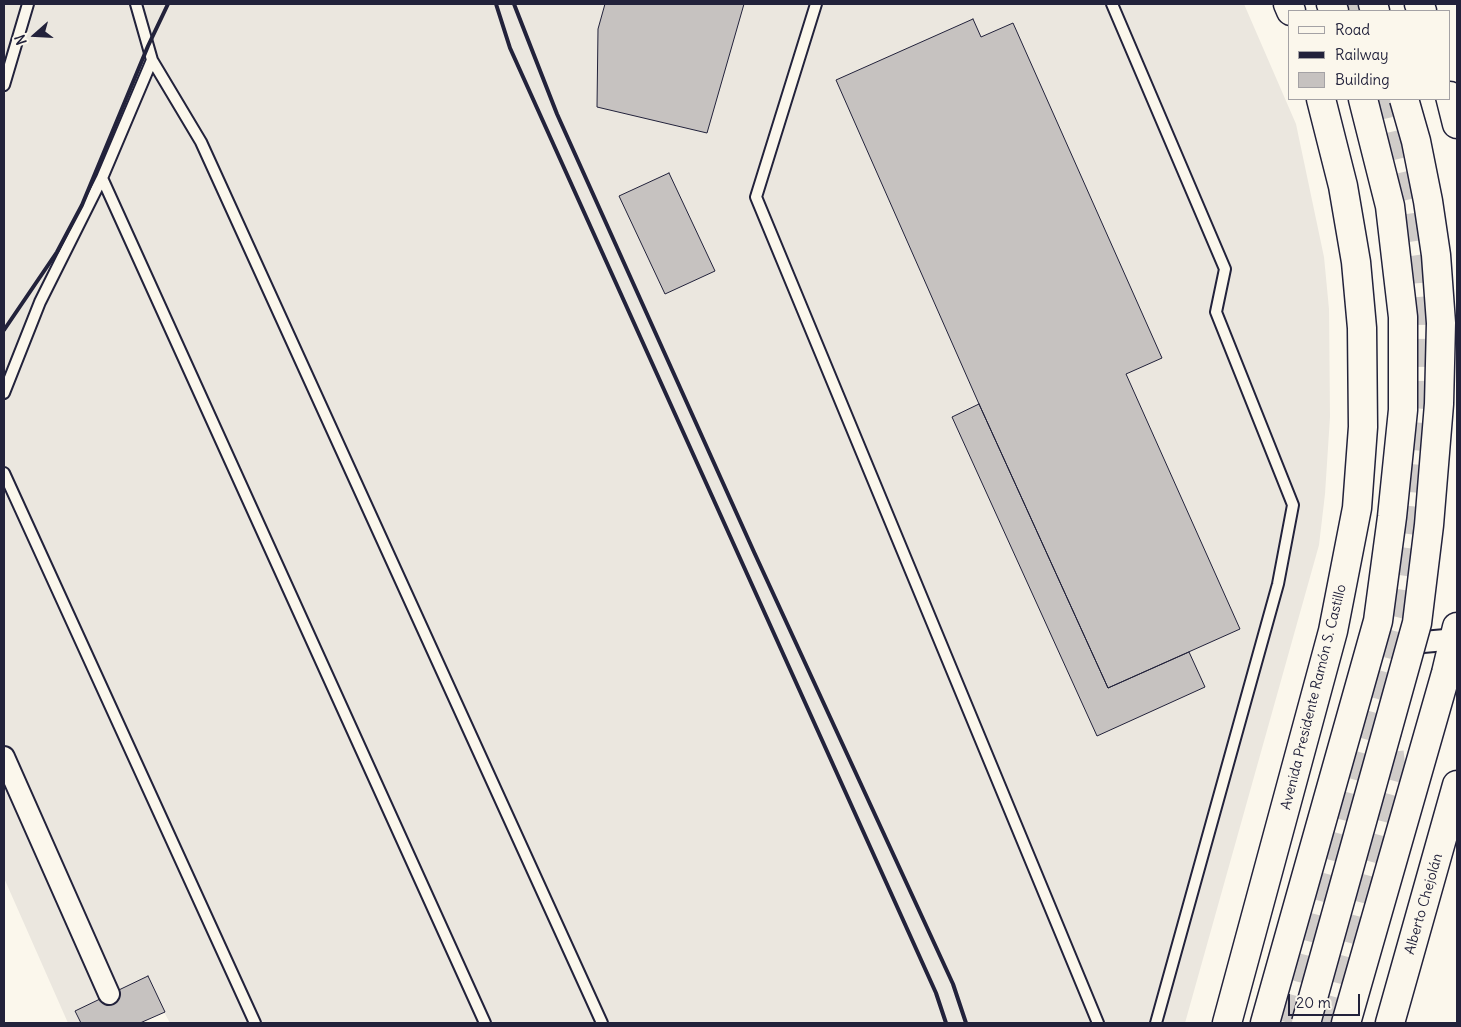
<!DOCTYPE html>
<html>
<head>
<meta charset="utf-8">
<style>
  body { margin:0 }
  #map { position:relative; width:1461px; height:1027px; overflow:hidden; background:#fbf7ec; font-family:Delius,sans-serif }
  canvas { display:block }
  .frame { position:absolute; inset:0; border:5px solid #22223b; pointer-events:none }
  .legend { position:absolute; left:1288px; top:10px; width:162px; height:90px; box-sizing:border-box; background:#fbf7ec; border:1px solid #a4a2a5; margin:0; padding:6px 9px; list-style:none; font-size:15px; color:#22223b }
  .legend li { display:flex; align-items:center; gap:10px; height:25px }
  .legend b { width:25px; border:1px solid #a4a2a5 }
  .north { position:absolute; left:10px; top:10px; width:50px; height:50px; -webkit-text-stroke:4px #fbf7ec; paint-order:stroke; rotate:251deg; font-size:14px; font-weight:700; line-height:20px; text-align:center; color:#22223b }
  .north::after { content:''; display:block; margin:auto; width:18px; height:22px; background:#22223b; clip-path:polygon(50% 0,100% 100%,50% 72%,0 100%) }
  .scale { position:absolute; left:1288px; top:994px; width:72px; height:22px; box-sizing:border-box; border:2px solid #22223b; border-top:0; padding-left:6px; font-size:15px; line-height:18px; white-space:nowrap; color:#22223b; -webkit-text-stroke:4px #fbf7ec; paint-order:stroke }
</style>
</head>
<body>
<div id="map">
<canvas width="1461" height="1027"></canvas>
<div class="frame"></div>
<ul class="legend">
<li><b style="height:6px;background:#fbf7ec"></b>Road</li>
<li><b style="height:6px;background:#22223b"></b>Railway</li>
<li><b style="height:14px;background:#c6c2c0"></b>Building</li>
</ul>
<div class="north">N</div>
<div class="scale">20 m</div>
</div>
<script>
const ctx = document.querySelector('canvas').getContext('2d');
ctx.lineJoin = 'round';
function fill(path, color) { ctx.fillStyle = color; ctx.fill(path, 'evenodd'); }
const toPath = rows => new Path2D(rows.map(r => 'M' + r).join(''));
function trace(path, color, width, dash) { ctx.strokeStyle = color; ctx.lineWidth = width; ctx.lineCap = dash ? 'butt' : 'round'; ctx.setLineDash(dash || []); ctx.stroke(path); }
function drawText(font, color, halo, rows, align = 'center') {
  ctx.font = font + ' Delius,sans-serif'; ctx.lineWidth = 4; ctx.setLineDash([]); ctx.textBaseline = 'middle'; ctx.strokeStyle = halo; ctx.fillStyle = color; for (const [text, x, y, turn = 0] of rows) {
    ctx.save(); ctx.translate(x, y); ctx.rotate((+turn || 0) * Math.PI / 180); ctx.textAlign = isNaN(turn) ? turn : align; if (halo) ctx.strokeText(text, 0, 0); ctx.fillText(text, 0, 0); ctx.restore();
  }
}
fill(toPath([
  [4,4,1244,4,1296,124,1324,257,1329,309,1330,417,1325,494,1319,545,1185,1023,170,1023,164,1012,141,1023,68,1023,4,878]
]), '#ebe7df');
const building = toPath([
  [605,4,744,4,707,133,597,107,598,29,605,4],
  [973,19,981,37,1013,23,1162,358,1126,374,1240,629,1108,688,979,404,836,80,973,19],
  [669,173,715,271,665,294,619,196,669,173],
  [979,404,1108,688,1189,652,1205,687,1097,736,952,417,979,404],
  [148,976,165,1012,140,1023,81,1023,75,1011,148,976]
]);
fill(building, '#c6c2c0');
trace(building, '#22223b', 1);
trace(toPath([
  [1388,648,1423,642]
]), '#d0ccc9', 20, [20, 10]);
trace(toPath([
  [1352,4,1354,11],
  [1289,1023,1374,706,1401,600,1412,523,1423,408,1422,323,1417,261,1409,205,1384,99],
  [1324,1023,1392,772,1388,738,1385,730]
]), '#d0ccc9', 28, [28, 14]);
const lane = toPath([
  [816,4,756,197,1098,1023],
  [1112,4,1225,269,1216,312,1293,505,1278,584,1156,1023],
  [152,60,201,142,602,1023],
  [4,85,28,4],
  [102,178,152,60,136,4],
  [4,393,40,302,102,178,485,1023],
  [4,473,255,1023]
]);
const street = toPath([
  [1423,642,1457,639],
  [4,757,109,994]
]);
const secondary = toPath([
  [1288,4,1291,11],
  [1419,4,1422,11],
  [1450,96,1457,124],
  [1227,1023,1333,631,1357,508,1363,427,1362,328,1356,262,1343,186,1321,99],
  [1346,1023,1446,673,1457,627],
  [1390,1023,1457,785]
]);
const highway = toPath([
  [1331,4,1334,11],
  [1373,4,1375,11],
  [1265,1023,1378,621,1392,517,1403,410,1403,317,1390,206,1363,99]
]);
trace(lane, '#22223b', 14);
trace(street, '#22223b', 24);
trace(secondary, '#22223b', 31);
trace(highway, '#22223b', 31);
trace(lane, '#fbf7ec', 10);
trace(street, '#fbf7ec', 20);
trace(secondary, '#fbf7ec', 28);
trace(highway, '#fbf7ec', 28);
trace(toPath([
  [496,4,510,48,936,993,946,1023],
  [514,4,557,114,754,552,953,984,966,1023],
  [4,330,57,252,82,205,148,46,168,4]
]), '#22223b', 4);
const highwayBridge = toPath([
  [1306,1023,1417,623,1429,525,1439,404,1441,323,1436,255,1428,201,1416,141,1404,99]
]);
trace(highwayBridge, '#22223b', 31, []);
trace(highwayBridge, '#fbf7ec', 28);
drawText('14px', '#22223b', '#fbf7ec', [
  ["Avenida Presidente Ramón S. Castillo",1314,697,-76],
  ["Alberto Chejolán",1424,904,-74]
]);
</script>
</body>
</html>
